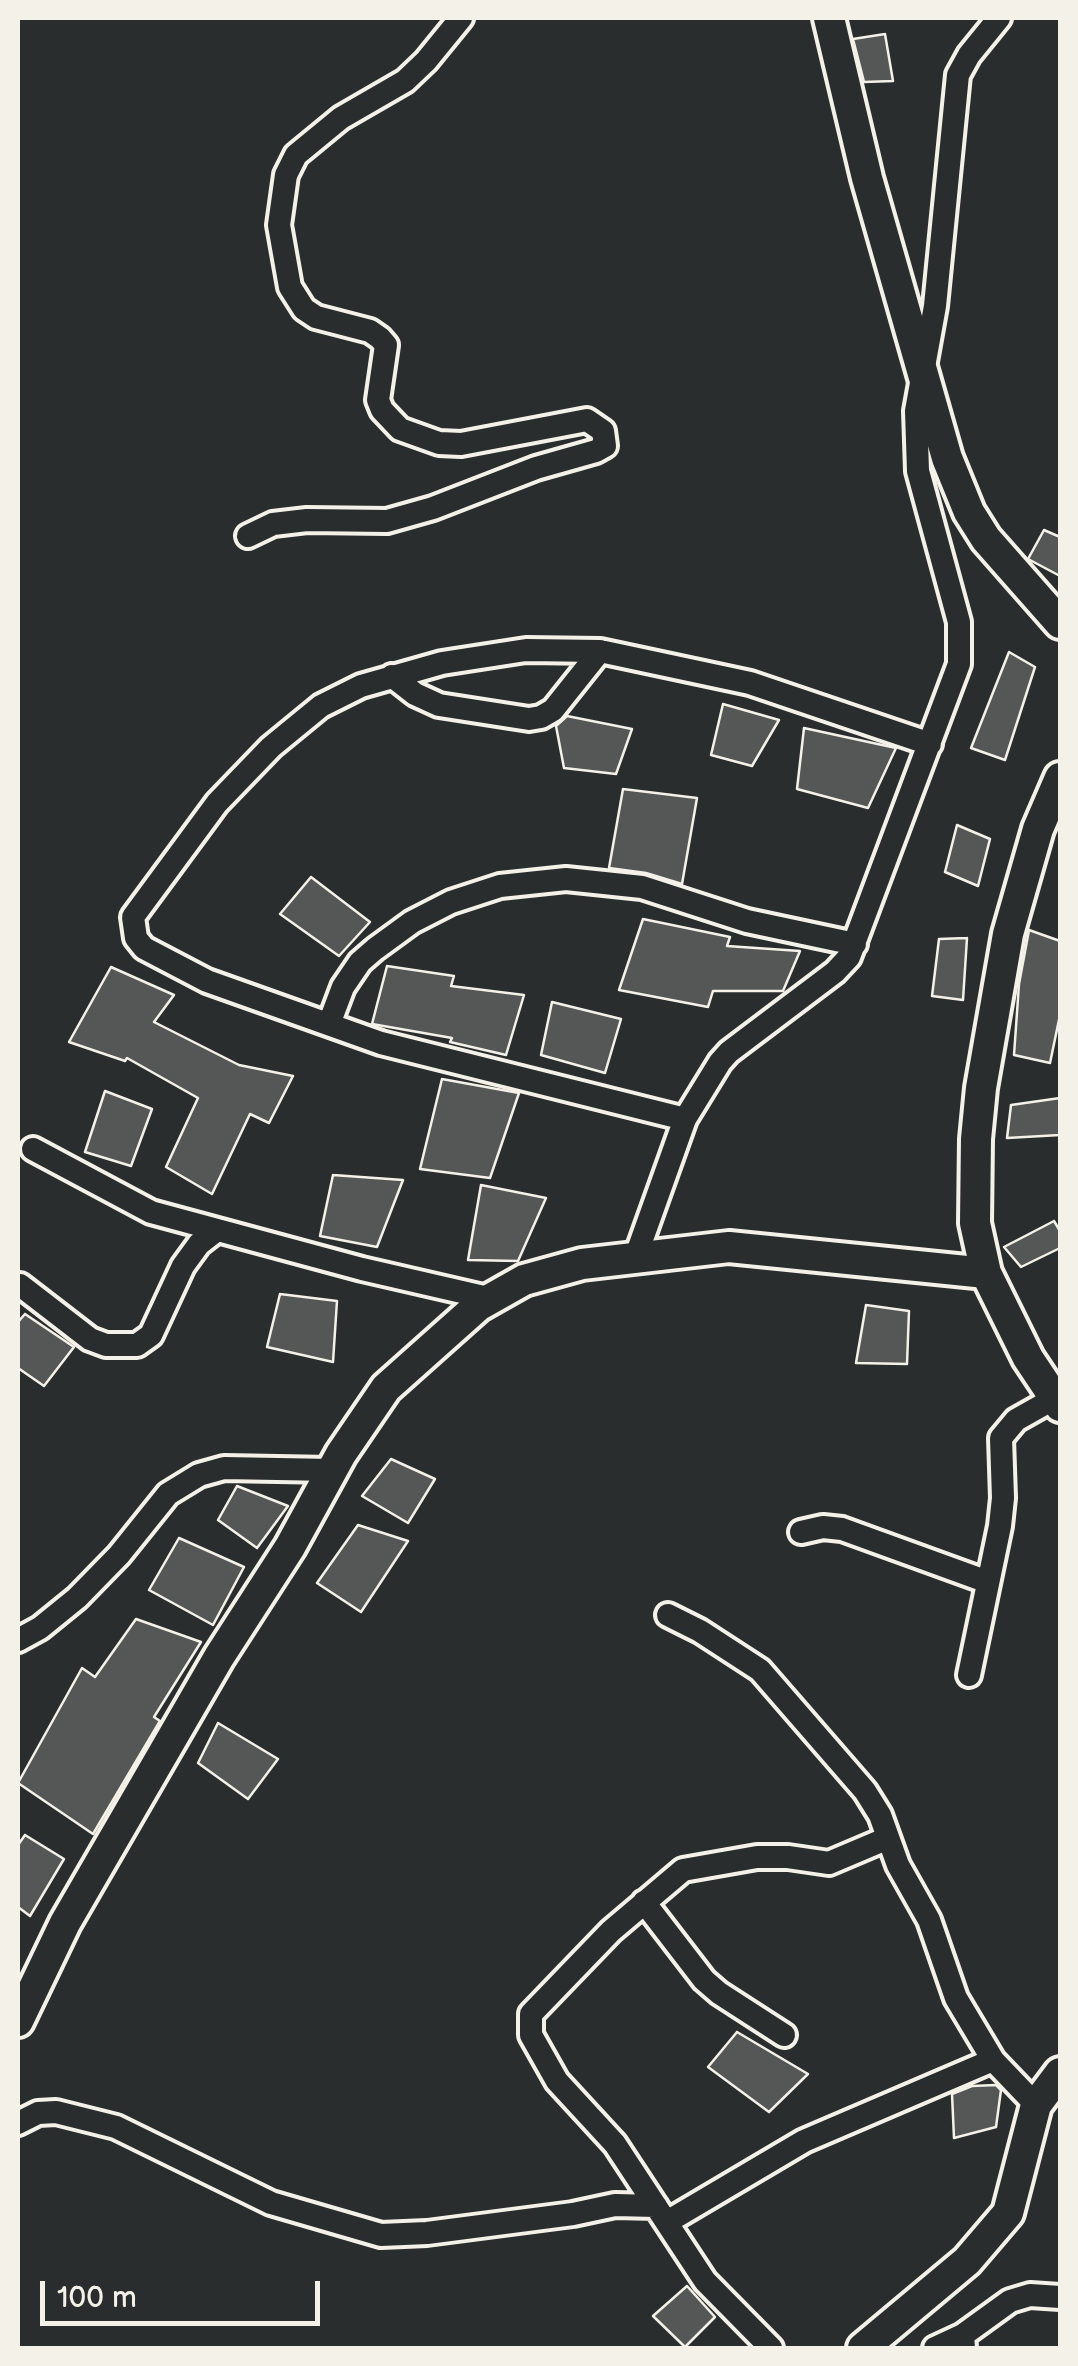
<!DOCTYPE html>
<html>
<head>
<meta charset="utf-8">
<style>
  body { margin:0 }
  #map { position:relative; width:1078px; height:2366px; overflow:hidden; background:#2a2d2e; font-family:"Balsamiq Sans",sans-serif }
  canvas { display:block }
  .frame { position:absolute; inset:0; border:20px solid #f4f1e8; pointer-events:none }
  .scale { position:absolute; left:40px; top:2281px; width:280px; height:45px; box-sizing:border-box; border:5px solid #f4f1e8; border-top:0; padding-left:12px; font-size:30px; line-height:35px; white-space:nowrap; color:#f4f1e8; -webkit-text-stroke:8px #2a2d2e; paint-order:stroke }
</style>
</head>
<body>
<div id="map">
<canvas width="1078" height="2366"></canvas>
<div class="frame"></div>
<div class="scale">100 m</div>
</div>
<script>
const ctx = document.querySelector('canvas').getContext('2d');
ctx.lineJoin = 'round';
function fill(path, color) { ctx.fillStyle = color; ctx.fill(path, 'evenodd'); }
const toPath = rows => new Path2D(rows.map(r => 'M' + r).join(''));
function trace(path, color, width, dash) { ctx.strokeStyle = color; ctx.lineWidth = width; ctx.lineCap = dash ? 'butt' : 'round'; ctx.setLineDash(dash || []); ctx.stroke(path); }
const building = toPath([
  [885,34,893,81,864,82,853,39,885,34],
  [1044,530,1060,537,1060,576,1028,559,1044,530],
  [1009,652,1035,667,1005,760,971,748,1009,652],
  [723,704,779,720,752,766,711,755,723,704],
  [567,716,632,729,616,774,564,768,556,726,567,716],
  [804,728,896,748,868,808,797,789,804,728],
  [623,789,697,798,682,884,646,873,609,868,623,789],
  [957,825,990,839,978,886,945,872,957,825],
  [311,877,370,922,339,956,280,914,311,877],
  [643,919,730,937,727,946,800,951,783,991,713,991,708,1007,619,990,643,919],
  [1029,930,1060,941,1060,1015,1050,1063,1014,1055,1019,984,1029,930],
  [967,938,963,1000,932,996,939,939,967,938],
  [387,966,454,976,451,986,524,995,506,1055,450,1042,452,1038,372,1024,387,966],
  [111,967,174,995,154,1022,239,1065,293,1076,269,1123,250,1114,212,1194,166,1167,198,1098,127,1058,125,1061,69,1042,111,967],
  [552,1002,621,1019,605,1073,541,1055,552,1002],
  [442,1079,519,1093,490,1178,420,1169,442,1079],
  [105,1091,152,1109,131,1166,85,1152,105,1091],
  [1060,1098,1060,1135,1007,1138,1011,1105,1060,1098],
  [333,1175,403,1180,377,1247,320,1236,333,1175],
  [481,1185,546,1198,518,1261,468,1260,481,1185],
  [1054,1221,1060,1231,1060,1248,1021,1267,1004,1247,1054,1221],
  [280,1294,337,1301,333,1362,267,1347,280,1294],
  [866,1305,909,1311,907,1364,856,1363,866,1305],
  [25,1314,74,1347,44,1386,18,1368,18,1322,25,1314],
  [391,1459,435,1479,408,1523,362,1496,391,1459],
  [237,1486,288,1506,257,1548,218,1520,237,1486],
  [358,1525,408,1541,361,1612,317,1583,358,1525],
  [179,1538,244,1567,213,1625,149,1590,179,1538],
  [136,1619,201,1642,154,1717,160,1721,93,1834,18,1783,82,1668,95,1677,136,1619],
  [218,1723,278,1759,248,1799,198,1763,218,1723],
  [25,1835,64,1859,30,1916,18,1907,18,1845,25,1835],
  [737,2032,808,2074,769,2112,708,2067,737,2032],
  [996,2085,1001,2090,996,2127,954,2138,952,2094,972,2086,996,2085],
  [687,2286,715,2317,685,2347,653,2316,687,2286]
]);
fill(building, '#555756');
trace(building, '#f4f1e8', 2.5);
const street = toPath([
  [248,536,273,524,307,520,387,521,433,508,536,468,596,451,605,446,603,431,587,420,461,444,439,443,400,429,382,410,378,400,386,345,380,338,370,331,316,317,304,309,290,287,279,225,286,175,296,155,341,118,405,81,426,61,461,18],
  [392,676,415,694,439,705,529,719,541,717,553,710,600,651],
  [329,1024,343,987,360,962,375,949,412,922,451,902,500,886,566,879,642,887,747,921,855,944],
  [685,1119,381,1043,207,981,144,948,136,938,133,917,217,803,271,747,321,706,361,686,442,663,526,650,600,651,750,683,930,744],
  [33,1149,151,1212,362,1269,488,1298],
  [636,1256,685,1119,720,1062,729,1052,835,972,849,957,959,664,959,622,918,471,916,411,935,306,958,75,969,55,999,18],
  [20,1285,90,1339,106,1345,137,1345,151,1335,183,1266,199,1244,217,1230],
  [801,1532,823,1527,842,1529,988,1582],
  [668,1615,700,1631,760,1670,865,1791,880,1815,898,1865,929,1920,956,1998,993,2060,1036,2105],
  [18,1640,40,1628,77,1598,119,1555,168,1494,199,1475,224,1468,331,1470],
  [969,1675,1000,1526,1003,1498,1001,1438,1016,1420,1055,1398],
  [644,1902,704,1980,719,1993,784,2035],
  [18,2123,38,2113,56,2112,116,2127,271,2203,381,2235,427,2233,573,2214,615,2205,656,2206],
  [667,2222,804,2141,993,2060],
  [963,2335,1010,2301,1030,2295,1060,2297],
  [771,2348,705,2281,615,2144,557,2081,531,2035,531,2014,611,1931,683,1870,757,1857,788,1857,829,1863,888,1838],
  [935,2348,963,2335,964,2348]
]);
const secondary = toPath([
  [829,18,867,178,947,458,969,512,986,539,1060,623],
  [1060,778,1038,829,1008,934,981,1088,976,1139,975,1223,986,1273,1028,1358,1060,1406],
  [18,2021,65,1923,219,1657,290,1547,341,1454,386,1388,478,1306,524,1280,582,1264,729,1247,986,1273],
  [863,2348,967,2261,1008,2213,1036,2105,1060,2073]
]);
trace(street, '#f4f1e8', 30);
trace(secondary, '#f4f1e8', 38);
trace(street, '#2a2d2e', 22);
trace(secondary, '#2a2d2e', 30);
</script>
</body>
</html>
